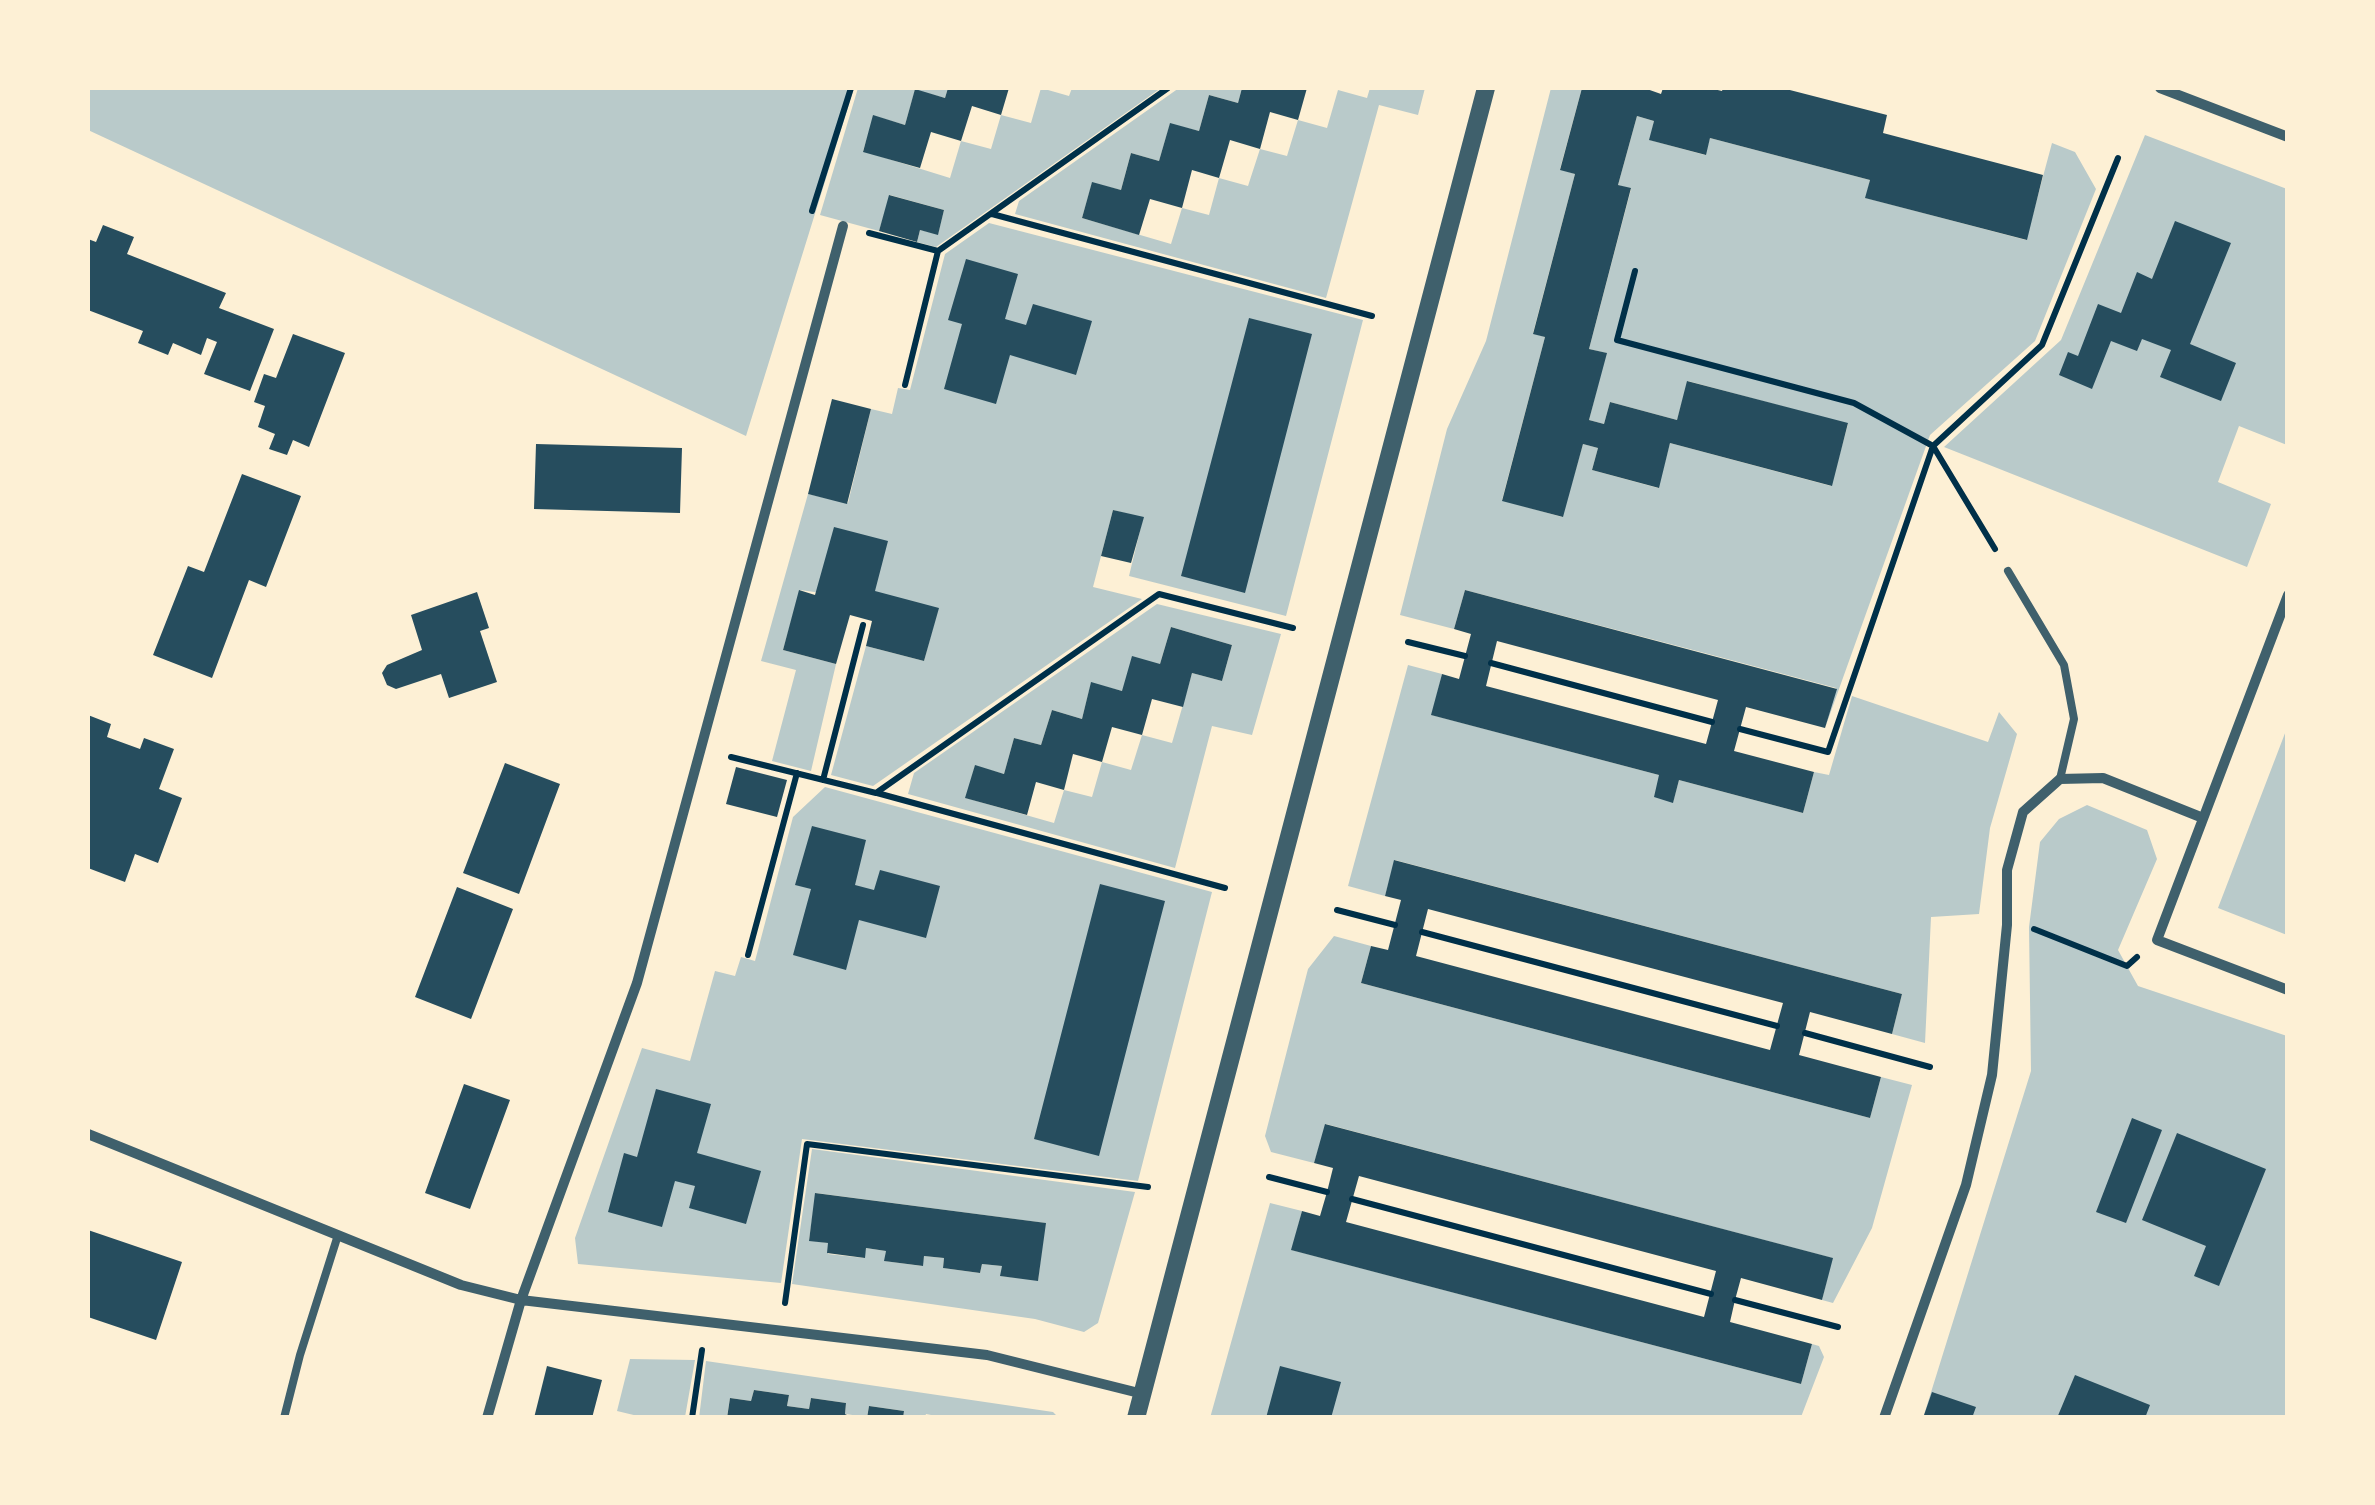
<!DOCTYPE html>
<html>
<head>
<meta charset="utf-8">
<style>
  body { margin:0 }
  #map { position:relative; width:2375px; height:1505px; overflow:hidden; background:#fdf0d5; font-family:"Nunito Sans",sans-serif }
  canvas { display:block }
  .frame { position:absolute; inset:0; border:90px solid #fdf0d5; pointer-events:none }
</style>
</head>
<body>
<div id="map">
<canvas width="2375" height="1505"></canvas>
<div class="frame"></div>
</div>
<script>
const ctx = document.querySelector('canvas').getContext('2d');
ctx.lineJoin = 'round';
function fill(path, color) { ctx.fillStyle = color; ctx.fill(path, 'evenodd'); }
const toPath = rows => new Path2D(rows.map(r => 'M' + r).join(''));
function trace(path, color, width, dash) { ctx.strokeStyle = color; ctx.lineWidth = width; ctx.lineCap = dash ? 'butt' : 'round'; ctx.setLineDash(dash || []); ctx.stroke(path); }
fill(toPath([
  [88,88,854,88,746,436,88,130],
  [858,88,948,88,945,98,915,90,905,125,874,116,863,151,950,178,961,141,991,149,1001,115,1031,123,1041,88,1069,96,1072,88,1161,88,936,247,917,242,920,230,938,234,944,210,890,195,879,231,820,215],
  [1179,88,1242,88,1238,103,1209,95,1199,131,1170,124,1159,161,1131,153,1121,190,1092,183,1082,218,1171,244,1182,208,1209,215,1219,178,1248,186,1260,149,1287,156,1298,120,1327,128,1338,90,1367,98,1370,88,1425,88,1418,115,1379,105,1326,298,1015,214,1019,201],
  [1551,88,1582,88,1560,169,1575,174,1533,333,1545,337,1502,500,1562,517,1583,444,1598,448,1592,470,1658,488,1670,443,1831,486,1848,424,1688,381,1677,420,1610,402,1604,424,1589,420,1606,353,1589,349,1631,189,1618,185,1637,116,1654,121,1650,140,1705,155,1710,138,1870,180,1866,198,2026,240,2052,143,2075,152,2096,189,2035,341,1930,435,1825,728,1836,688,1712,655,1465,590,1454,629,1400,615,1447,429,1486,341],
  [2145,135,2287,189,2287,445,2239,426,2218,482,2271,504,2247,567,1944,447,2061,340],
  [989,223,1363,320,1286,616,1129,576,1143,518,1113,510,1093,587,1142,599,873,786,831,775,866,646,924,661,938,609,800,590,783,650,836,664,811,771,772,761,796,670,761,661,808,494,848,503,871,409,892,414,898,388,910,390,945,254],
  [1157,604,1281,634,1252,735,1212,726,1175,868,908,794,914,773],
  [1171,627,1232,645,1222,681,1192,673,1172,743,1142,735,1131,770,1102,762,1092,797,1064,790,1054,823,966,798,975,766,1004,774,1014,738,1041,745,1052,710,1082,719,1091,683,1122,691,1160,664],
  [1408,665,1442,674,1432,715,1659,775,1673,802,1679,780,1803,813,1814,772,1829,775,1852,696,1988,742,1999,712,2017,734,1990,828,1979,914,1931,917,1925,1043,1892,1034,1902,994,1395,860,1385,896,1348,886],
  [2287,728,2288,935,2287,935,2218,908],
  [825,787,1212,892,1138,1181,802,1139,781,1283,578,1264,575,1238,642,1048,690,1061,715,971,735,976,741,957,755,961,793,817],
  [2087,805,2147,830,2157,859,2118,950,2138,986,2287,1036,2287,1417,1923,1418,2031,1071,2029,927,2040,842,2059,819],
  [1334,936,1371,946,1361,983,1870,1118,1881,1077,1912,1085,1872,1228,1833,1303,1822,1300,1832,1258,1326,1124,1314,1163,1271,1152,1265,1136,1308,969],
  [812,1149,1135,1192,1098,1323,1084,1332,1035,1319,792,1284],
  [816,1193,1045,1223,1038,1280,1001,1276,1002,1266,982,1264,980,1273,943,1268,944,1258,924,1256,922,1266,885,1261,886,1251,866,1248,864,1258,828,1254,828,1243,809,1240],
  [1270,1203,1302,1211,1292,1250,1801,1384,1812,1344,1819,1346,1824,1357,1801,1417,1210,1418],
  [630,1359,695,1360,685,1417,642,1417,617,1411],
  [706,1361,1053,1412,1058,1417,946,1418,926,1414,925,1417,903,1417,904,1411,869,1406,867,1417,845,1414,846,1403,811,1398,809,1409,787,1406,789,1395,754,1390,751,1401,730,1398,727,1417,699,1418]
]), '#b9caca');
fill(toPath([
  [948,88,1009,88,1001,115,972,106,961,141,931,132,920,168,863,152,873,115,905,125,915,89,945,98],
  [1242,88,1307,88,1298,120,1270,112,1260,149,1230,140,1219,178,1192,170,1182,208,1150,199,1139,235,1082,218,1092,182,1121,190,1131,153,1159,161,1170,123,1199,131,1209,95,1238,103],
  [1582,88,1644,88,1661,94,1663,88,1709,88,1722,91,1723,88,1782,88,1887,115,1883,133,2043,175,2027,240,1865,198,1870,180,1710,138,1706,155,1649,140,1654,121,1637,116,1618,185,1631,188,1589,349,1607,353,1589,420,1604,424,1610,402,1677,420,1687,381,1848,423,1832,486,1670,443,1659,488,1592,470,1598,448,1583,444,1563,517,1502,501,1545,337,1533,334,1575,174,1560,170],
  [889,195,944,210,938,235,920,230,917,242,879,231],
  [2175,221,2231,243,2190,344,2236,363,2221,401,2160,377,2171,350,2142,339,2137,351,2111,341,2092,389,2059,375,2068,352,2078,356,2098,304,2121,313,2137,272,2152,279],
  [103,225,134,237,127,254,226,293,219,308,274,329,250,391,204,374,217,342,207,338,201,355,173,343,168,355,138,343,143,331,88,310,88,239,96,242],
  [966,259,1018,274,1005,319,1026,325,1033,304,1092,321,1076,375,1010,355,996,404,944,389,962,324,948,320],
  [1249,318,1312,334,1245,593,1181,576],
  [293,334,345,353,309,447,293,440,287,455,269,449,275,434,258,427,265,406,254,402,264,374,276,378],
  [832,399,871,409,847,504,808,494],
  [536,444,682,448,680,513,534,509],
  [242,474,301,496,266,587,249,580,212,678,153,655,188,566,204,572],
  [1113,510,1144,517,1131,563,1101,556],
  [834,527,888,541,875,591,939,608,924,661,866,646,872,621,850,615,836,664,783,650,799,590,815,595],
  [1465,590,1837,689,1825,728,1746,707,1734,751,1814,772,1803,813,1679,780,1673,803,1654,797,1659,775,1431,715,1442,674,1459,679,1471,634,1454,629],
  [1497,641,1718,700,1706,744,1486,686],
  [477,592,489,628,480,631,497,682,449,698,441,674,396,689,387,685,382,673,387,665,422,650,411,615],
  [1171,627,1232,645,1222,681,1192,673,1183,707,1152,699,1142,735,1112,727,1102,762,1073,754,1064,790,1036,782,1027,815,965,798,975,765,1004,774,1014,738,1041,745,1052,710,1082,719,1091,682,1122,691,1132,656,1160,664],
  [88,715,111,724,107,737,140,749,144,738,174,749,159,789,182,798,158,863,135,854,125,882,88,868],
  [505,763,560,784,519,894,463,873],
  [736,767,787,780,777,817,726,804],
  [812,826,866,840,855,885,874,890,880,870,940,886,926,938,859,920,846,970,793,955,811,889,795,885],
  [1394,860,1902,994,1892,1034,1810,1012,1799,1055,1881,1077,1870,1118,1361,983,1371,946,1388,950,1401,900,1385,896],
  [1428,909,1783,1003,1770,1050,1416,956],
  [1100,884,1165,901,1099,1156,1034,1139],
  [457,887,513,909,471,1019,415,997],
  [464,1084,510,1100,470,1209,425,1193],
  [656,1089,711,1104,697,1153,761,1171,746,1224,689,1208,695,1186,675,1181,662,1227,608,1212,624,1153,637,1157],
  [2132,1118,2162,1130,2126,1223,2096,1212],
  [1325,1124,1833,1258,1822,1300,1741,1278,1735,1300,1730,1322,1812,1344,1801,1384,1291,1250,1302,1211,1320,1216,1327,1192,1333,1168,1314,1163],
  [1359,1176,1716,1271,1704,1317,1346,1222],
  [2177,1133,2266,1169,2219,1286,2194,1276,2206,1246,2142,1220],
  [815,1193,1046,1223,1038,1281,1000,1276,1002,1266,982,1264,980,1273,943,1268,944,1258,924,1256,923,1266,884,1261,886,1251,866,1248,865,1258,827,1253,828,1243,809,1241],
  [88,1230,182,1262,156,1340,88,1317],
  [547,1366,602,1380,592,1418,534,1418],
  [1280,1366,1341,1382,1331,1418,1266,1418],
  [2075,1375,2150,1405,2145,1418,2057,1418],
  [754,1390,789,1395,787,1406,809,1409,811,1398,846,1403,845,1414,853,1418,727,1418,730,1398,751,1401],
  [1932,1392,1976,1407,1972,1418,1923,1418],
  [869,1406,904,1411,903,1418,867,1418]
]), '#264d5e');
trace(toPath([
  [812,211,851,88],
  [992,214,1372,316],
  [869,233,938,251,1168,88],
  [1635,271,1617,340,1854,403,1933,446,1995,549],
  [905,385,938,251],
  [1408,642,1465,656],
  [1491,663,1712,722],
  [1740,729,1828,752,1933,446,2042,345,2118,158],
  [731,757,876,793,1159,594,1293,628],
  [823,780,863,625],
  [877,793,1225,888],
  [1337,910,1395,925],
  [2034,929,2127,966,2137,957],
  [1422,932,1777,1026],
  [748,955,797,773],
  [1805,1033,1930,1067],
  [1269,1177,1327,1192],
  [1352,1199,1711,1294],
  [1735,1300,1838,1327],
  [785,1303,807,1144,1148,1187],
  [692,1418,702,1350]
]), '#003049', 6);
trace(toPath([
  [2008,571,2064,665,2074,719,2060,779],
  [284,1418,300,1355,338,1235]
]), '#3f606c', 8);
trace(toPath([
  [2160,88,2288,137],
  [2288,595,2157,940,2288,990],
  [88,1134,461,1285,521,1300,987,1355,1143,1394],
  [487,1418,521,1300,637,983,843,226],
  [1884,1418,1966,1185,1992,1075,2007,925,2007,870,2023,812,2060,779,2103,778,2203,818]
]), '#3f606c', 10);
trace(toPath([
  [1136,1418,1486,88]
]), '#3f606c', 18);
</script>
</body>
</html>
